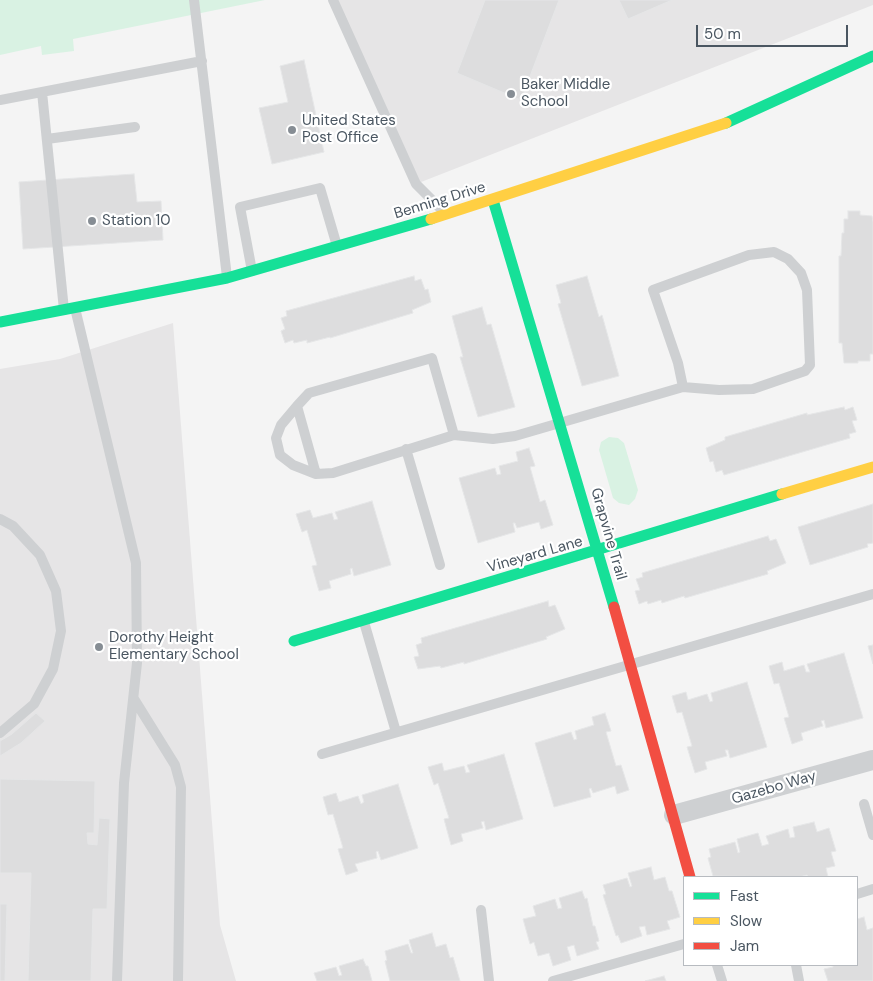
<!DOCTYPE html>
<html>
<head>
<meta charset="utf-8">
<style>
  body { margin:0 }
  #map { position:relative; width:873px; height:981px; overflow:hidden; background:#f4f4f4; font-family:"DM Sans",sans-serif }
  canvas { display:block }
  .legend { position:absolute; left:683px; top:876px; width:175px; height:90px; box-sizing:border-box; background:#fff; border:1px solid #b7bbc0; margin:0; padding:6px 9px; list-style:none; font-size:15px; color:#4a5661 }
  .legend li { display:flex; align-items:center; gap:10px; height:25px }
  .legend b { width:25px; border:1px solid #b7bbc0 }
  .scale { position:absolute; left:696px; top:25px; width:152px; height:22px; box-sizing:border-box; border:2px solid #4a5661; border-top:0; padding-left:6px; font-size:15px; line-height:18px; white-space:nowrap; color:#4a5661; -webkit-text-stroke:4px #fff; paint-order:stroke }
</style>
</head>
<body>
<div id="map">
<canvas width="873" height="981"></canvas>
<ul class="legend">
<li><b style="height:6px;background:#16e098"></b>Fast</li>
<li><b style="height:6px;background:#ffcf43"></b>Slow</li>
<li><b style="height:6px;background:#f24e42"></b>Jam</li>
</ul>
<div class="scale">50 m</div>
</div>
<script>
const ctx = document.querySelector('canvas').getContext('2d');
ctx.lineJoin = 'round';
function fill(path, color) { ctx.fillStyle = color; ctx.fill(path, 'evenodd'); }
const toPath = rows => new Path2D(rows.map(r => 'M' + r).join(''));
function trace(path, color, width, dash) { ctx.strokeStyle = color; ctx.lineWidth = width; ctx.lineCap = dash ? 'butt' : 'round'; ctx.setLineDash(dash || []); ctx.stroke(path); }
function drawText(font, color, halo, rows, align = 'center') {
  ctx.font = font + ' "DM Sans",sans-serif'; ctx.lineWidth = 4.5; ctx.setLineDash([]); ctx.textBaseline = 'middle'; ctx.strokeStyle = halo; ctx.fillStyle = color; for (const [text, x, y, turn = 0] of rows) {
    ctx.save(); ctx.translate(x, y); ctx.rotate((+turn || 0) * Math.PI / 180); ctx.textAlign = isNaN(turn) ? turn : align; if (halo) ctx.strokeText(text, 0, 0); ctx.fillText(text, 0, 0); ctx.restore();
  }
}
fill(toPath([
  [337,0,873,0,873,5,416,184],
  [173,323,220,925,236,981,0,981,0,369,60,359]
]), '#e6e5e6');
fill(toPath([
  [0,0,265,0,73,39,74,51,42,55,41,46,0,55],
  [609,437,618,438,624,443,638,490,635,499,629,505,619,503,613,498,599,450,601,442]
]), '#d9f2e3');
const building = toPath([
  [485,0,559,0,521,100,457,73,485,0],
  [619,0,672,0,628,19,619,0],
  [304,60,324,152,272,164,259,108,288,102,280,66,304,60],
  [134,174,137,202,161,201,163,240,23,249,19,182,134,174],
  [848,211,860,211,860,215,872,216,873,222,873,354,870,354,870,361,858,361,858,363,844,363,842,343,839,343,839,256,841,256,842,233,844,233,844,219,848,219,848,211],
  [414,276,415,281,421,279,425,290,428,289,431,302,412,310,413,313,330,338,330,337,307,343,307,340,294,343,293,340,285,343,281,331,285,329,281,318,287,316,286,311,414,276],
  [587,276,599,317,602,315,619,376,582,386,558,304,561,303,556,285,587,276],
  [482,307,487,325,491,324,515,407,478,417,460,357,463,357,452,316,482,307],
  [844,407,845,410,853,407,857,420,852,421,856,432,849,434,850,438,724,475,722,470,716,472,713,461,710,462,706,448,725,440,725,437,807,413,807,415,844,407],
  [529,448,535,466,530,467,540,502,545,500,553,525,541,529,539,522,517,528,515,523,513,523,515,532,478,543,459,478,495,468,497,475,501,474,499,466,518,461,516,452,529,448],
  [372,501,391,565,354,576,352,568,350,569,351,574,329,581,331,588,319,591,312,566,317,565,307,530,302,532,296,514,310,510,313,518,332,513,334,520,338,519,335,512,372,501],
  [873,504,873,543,867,544,868,547,810,565,798,527,873,504],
  [768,536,770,541,776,539,786,563,767,571,768,574,685,598,684,596,662,603,661,600,648,604,647,601,639,604,635,591,640,590,636,579,643,577,642,573,768,536],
  [548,601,549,607,555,605,565,629,546,637,547,639,464,664,464,662,441,668,440,666,418,669,414,657,419,656,416,645,422,643,421,638,548,601],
  [873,645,873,664,868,646,873,645],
  [844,653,863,718,826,728,824,720,821,721,823,726,801,733,803,740,792,744,784,718,789,717,779,683,774,684,769,666,782,662,784,671,804,665,806,672,810,672,807,664,844,653],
  [747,682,767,747,730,758,728,750,725,750,727,756,705,762,707,769,695,773,687,747,692,746,682,712,677,713,672,696,686,692,688,700,707,694,710,702,713,701,711,693,747,682],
  [36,713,45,721,21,743,0,756,0,741,12,734,36,713],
  [605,713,611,731,606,732,616,766,621,765,629,790,617,794,615,786,593,793,591,788,589,789,591,797,554,807,535,743,571,732,574,740,577,739,575,731,594,725,592,717,605,713],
  [504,754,523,819,486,830,484,821,481,822,483,828,461,834,463,841,451,845,444,819,449,818,438,783,434,785,428,767,442,763,444,771,464,766,466,773,470,772,467,765,504,754],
  [0,779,95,781,94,833,87,833,88,844,97,845,99,818,110,819,107,909,93,909,91,981,28,981,31,873,0,873,0,779],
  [398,784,418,848,381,860,378,851,376,852,377,858,355,864,358,871,346,875,338,849,343,848,333,814,328,815,323,797,336,793,339,802,358,796,361,804,364,802,362,795,398,784],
  [814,822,817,832,829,828,836,851,831,852,835,866,826,868,828,877,808,877,807,875,799,877,713,876,708,858,711,857,709,849,735,842,738,853,740,852,737,839,758,833,762,846,769,844,766,836,788,829,790,838,795,837,793,827,814,822],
  [651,867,654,880,665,877,669,891,672,891,680,917,667,921,670,929,647,935,645,926,639,927,642,936,621,943,618,935,616,936,603,895,606,894,603,885,627,878,630,887,632,886,628,873,651,867],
  [582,891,585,899,587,898,593,926,595,926,599,941,596,942,599,949,577,956,574,945,567,947,571,960,553,966,549,953,538,956,534,942,530,944,523,919,536,916,533,906,555,899,558,909,562,908,559,898,582,891],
  [0,904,7,904,5,981,0,981,0,904],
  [864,917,867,930,873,928,873,981,828,981,824,969,833,967,833,965,857,965,857,919,864,917],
  [432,933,436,947,446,944,450,958,453,957,460,981,390,981,385,961,387,960,385,951,408,944,411,953,413,953,409,940,432,933],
  [363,959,366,966,368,966,372,981,317,981,314,973,336,967,339,976,342,975,339,966,363,959],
  [664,976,666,981,645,981,664,976]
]);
fill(building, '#ddddde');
trace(building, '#e5e6e7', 1);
trace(toPath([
  [194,0,227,277],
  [333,0,416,184,444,212],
  [42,92,64,310],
  [0,100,202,61],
  [47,139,135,127],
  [252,271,240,207,320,188,337,246],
  [75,308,136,563,137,663,124,783,117,981],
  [297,406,281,425,276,438,280,455,293,465,316,474,333,473,454,435,493,439,515,436,683,387,719,390,753,389,805,371,810,365,807,290,801,273,788,259,774,252,749,255,653,290,678,363,683,387],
  [406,449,440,565],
  [316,474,297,406,309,393,432,358,454,435],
  [0,519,13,526,40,555,56,591,61,631,53,669,34,704,0,733],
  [364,622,396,732],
  [134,699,175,765,181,787,178,981],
  [322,754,873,594],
  [864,804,873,835],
  [857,894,873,889],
  [481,910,489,981],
  [717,965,722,981],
  [796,965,799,981],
  [553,981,684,944]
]), '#ced0d2', 10);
trace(toPath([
  [674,815,873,760]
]), '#ced0d2', 20);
trace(toPath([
  [726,123,873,56],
  [493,200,614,607],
  [0,322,227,278,431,219],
  [294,641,782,494]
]), '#16e098', 11);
trace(toPath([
  [431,219,726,123],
  [782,494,873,467]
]), '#ffcf43', 11);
trace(toPath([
  [614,607,690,877]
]), '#f24e42', 11);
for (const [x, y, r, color] of [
  [511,94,5,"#868d94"],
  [292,130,5,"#868d94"],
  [92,221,5,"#868d94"],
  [99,647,5,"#868d94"]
]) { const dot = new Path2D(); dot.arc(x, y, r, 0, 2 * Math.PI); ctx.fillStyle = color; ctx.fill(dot); trace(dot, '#fff', 2); }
drawText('15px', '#4a5661', '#fff', [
  ["Baker Middle",521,85],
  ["School",521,102],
  ["United States",302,121],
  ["Post Office",302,138],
  ["Station 10",102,221],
  ["Dorothy Height",109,638],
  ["Elementary School",109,655]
], 'left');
drawText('15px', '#4a5661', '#fff', [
  ["Benning Drive",440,201,-17],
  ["Grapvine Trail",608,534,74],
  ["Vineyard Lane",535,555,-16],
  ["Gazebo Way",774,788,-16]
]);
</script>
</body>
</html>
